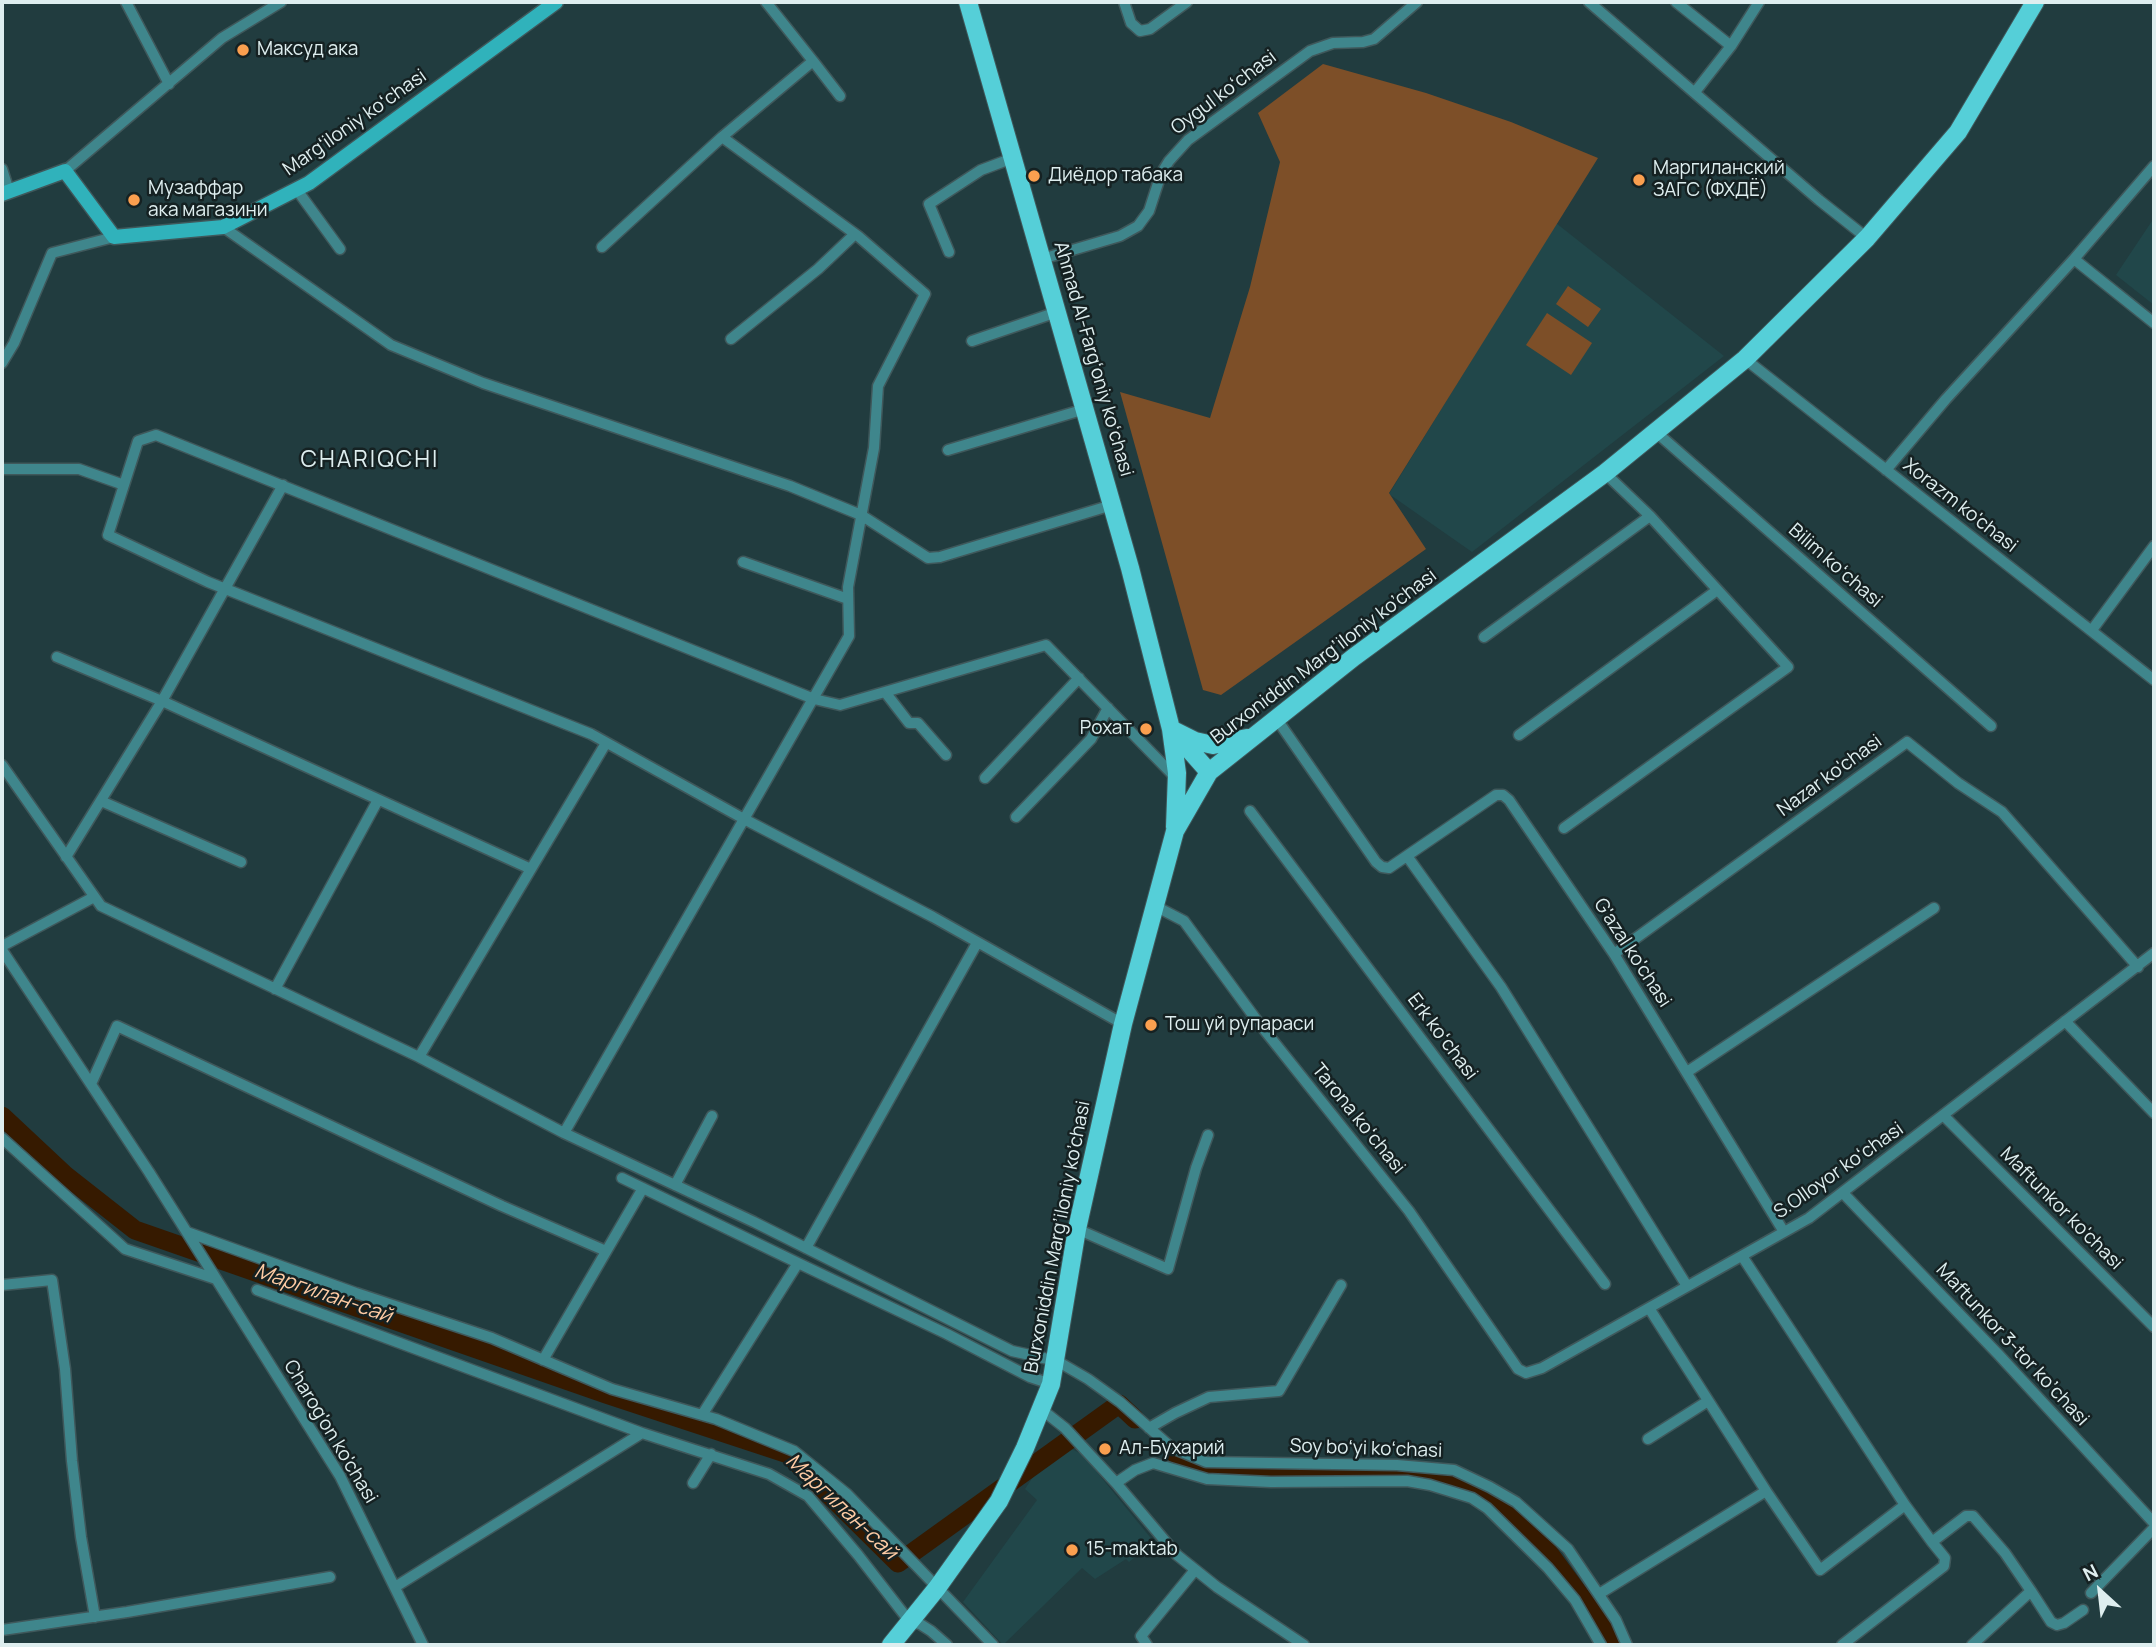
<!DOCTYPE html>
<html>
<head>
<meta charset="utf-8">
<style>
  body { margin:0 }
  #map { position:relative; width:2156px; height:1647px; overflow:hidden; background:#213c3f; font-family:Manrope,sans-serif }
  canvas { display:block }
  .frame { position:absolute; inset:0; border:4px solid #deeeef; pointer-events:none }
  .north { position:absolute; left:2065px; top:1556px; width:70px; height:70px; -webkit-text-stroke:5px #152122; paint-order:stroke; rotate:333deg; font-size:19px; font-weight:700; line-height:28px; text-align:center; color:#deeeef }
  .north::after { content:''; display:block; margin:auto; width:24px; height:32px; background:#deeeef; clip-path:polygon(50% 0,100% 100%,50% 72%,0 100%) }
</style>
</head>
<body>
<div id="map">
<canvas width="2156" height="1647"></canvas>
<div class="frame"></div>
<div class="north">N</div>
</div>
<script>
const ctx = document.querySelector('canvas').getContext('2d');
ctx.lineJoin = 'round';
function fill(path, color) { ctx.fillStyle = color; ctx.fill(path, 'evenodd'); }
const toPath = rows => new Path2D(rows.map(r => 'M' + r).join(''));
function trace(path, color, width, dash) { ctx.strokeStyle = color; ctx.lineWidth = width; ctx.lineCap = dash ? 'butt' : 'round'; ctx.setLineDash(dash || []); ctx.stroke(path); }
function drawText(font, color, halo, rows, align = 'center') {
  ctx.font = font + ' Manrope,sans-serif'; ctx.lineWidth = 5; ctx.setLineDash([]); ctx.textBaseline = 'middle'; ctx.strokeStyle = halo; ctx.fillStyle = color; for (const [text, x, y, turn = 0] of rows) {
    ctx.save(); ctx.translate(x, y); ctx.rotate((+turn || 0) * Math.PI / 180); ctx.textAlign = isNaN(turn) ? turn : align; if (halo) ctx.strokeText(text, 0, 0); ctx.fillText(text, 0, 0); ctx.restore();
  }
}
fill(toPath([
  [2154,218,2154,305,2116,275],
  [1556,223,1724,356,1472,552,1389,494],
  [1057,1441,1083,1455,1154,1542,1129,1562,1126,1559,1095,1579,1082,1568,1003,1645,963,1602,1037,1500,1025,1489]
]), '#21474a');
fill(toPath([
  [1323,64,1426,93,1511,122,1598,158,1389,493,1426,549,1221,695,1203,690,1120,392,1210,418,1250,287,1280,162,1258,113],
  [1568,286,1601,309,1588,327,1556,304],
  [1547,313,1592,343,1571,375,1526,345]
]), '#7d4f28');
trace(toPath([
  [2,1116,65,1175,135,1230,606,1394,788,1454,898,1563,1119,1404,1135,1419],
  [1173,1452,1206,1469,1436,1474,1500,1508,1548,1552,1601,1624,1610,1645]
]), '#361a00', 19);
const street = toPath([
  [126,2,169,84],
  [1124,2,1131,23,1140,31,1150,29,1187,2],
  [1589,2,1819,200,1867,238],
  [1676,2,1731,46],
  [813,61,840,96],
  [1695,92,1731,46,1759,2],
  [2,169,9,191],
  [65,171,222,38,281,2],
  [297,190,340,249],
  [223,227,391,345,483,383,790,486,861,515,928,558,940,557,1112,505],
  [602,247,722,137,813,61,766,2],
  [949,252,929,204,981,170,1013,158],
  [1042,259,1120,236,1138,226,1149,211,1161,174,1169,161,1188,140,1310,51,1333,43,1363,42,1374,39,1417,2],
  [2074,259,2154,323],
  [731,339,818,269,855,234],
  [972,341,1057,312],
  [1745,359,2154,680],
  [2,363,14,343,52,253,114,237],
  [1656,432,1991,726],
  [948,450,1085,409],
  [2,469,79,469,124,485],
  [1886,470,1946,399,2074,259,2154,166],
  [743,562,848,599],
  [2092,630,2154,546],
  [1484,637,1650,516],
  [57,657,162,701,531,869],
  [885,692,909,723,918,723,946,755],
  [1276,718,1376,862,1382,867,1389,868,1496,795,1503,795,1509,800,1614,954,1784,1232],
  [1519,735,1716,591],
  [2,765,101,906,419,1057,564,1133,754,1222,1012,1351,1057,1361,1088,1379,1120,1402,1172,1448,1206,1462,1397,1465,1454,1470,1490,1487,1516,1502,1568,1549,1616,1620,1627,1645],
  [985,778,1079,678],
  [101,801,241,862],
  [1250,811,1605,1284],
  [1016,817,1091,739,1108,708],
  [1564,828,1788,667,1650,516,1605,473],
  [1407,856,1501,987,1687,1286],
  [66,857,162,701,283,485],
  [1155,906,1184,921,1258,1022,1409,1211,1518,1369,1526,1373,1542,1368,1809,1218,2154,953],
  [2,946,94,897],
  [2,950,149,1172,340,1476,423,1645],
  [1614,954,1907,742,1958,783,2002,812,2138,967],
  [275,989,378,800],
  [2065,1021,2154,1113],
  [1123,1024,933,917,744,819,591,734,208,582,108,535,138,441,156,435,814,699,840,705,1046,645,1177,779],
  [419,1057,606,743],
  [1687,1072,1934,908],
  [91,1084,117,1026,502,1206,606,1251],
  [1944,1116,2154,1327],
  [564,1133,849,636,848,587,874,448,878,386,925,294,858,236,722,137],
  [2,1138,125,1249,216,1279],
  [622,1178,798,1263,702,1415],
  [675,1185,712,1116],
  [1843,1193,1998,1354,2154,1523],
  [1077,1229,1168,1269,1196,1168,1208,1135],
  [187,1232,356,1293,492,1338,612,1389,716,1419,794,1451,847,1494,993,1645],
  [806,1248,977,943],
  [1742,1256,1905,1505],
  [798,1263,947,1334,1030,1377,1051,1384],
  [2,1285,52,1280,65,1369,72,1461,81,1537,95,1617],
  [257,1290,642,1433],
  [1649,1308,1766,1491,1820,1570,1905,1505,1932,1542,1966,1516,1973,1516,2005,1553,2031,1591,1972,1645],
  [543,1360,643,1188],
  [1041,1409,1065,1428,1116,1483,1135,1470,1153,1463,1207,1479,1271,1482,1407,1481,1430,1485,1472,1498,1487,1508,1548,1568,1575,1600,1601,1645],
  [1149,1428,1175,1413,1209,1397,1279,1391,1341,1285],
  [1648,1439,1708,1401],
  [693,1483,711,1454],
  [1116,1483,1177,1555,1217,1587,1304,1645],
  [395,1587,642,1433,769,1474,808,1496,858,1555,910,1622,920,1624,931,1631,947,1645],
  [2031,1591,2051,1622,2057,1625,2064,1623,2083,1610],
  [2091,1593,2154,1528],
  [1599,1594,1766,1491],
  [2,1630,127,1612,330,1577],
  [1147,1645,1141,1636,1195,1570],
  [1842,1645,1944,1566,1945,1558,1932,1542]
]);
const secondary = toPath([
  [2,194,65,171,114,237,223,227,309,183,556,2]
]);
const primary = toPath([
  [968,2,1130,568,1171,729,1209,772],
  [1175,827,1177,773,1171,729,1195,741,1213,745,1247,738],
  [891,1645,937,1588,999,1501,1025,1448,1051,1384,1077,1229,1123,1024,1175,831,1209,772,1354,657,1605,473,1745,359,1867,238,1958,132,2035,2]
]);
trace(street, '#3f585b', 13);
trace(secondary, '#3f585b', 17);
trace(primary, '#3f585b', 20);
trace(street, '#3f868c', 10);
trace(secondary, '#30b2bb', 14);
trace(primary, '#55cfd8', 18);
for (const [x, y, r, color] of [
  [243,50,7,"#fa9f4f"],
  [1034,176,7,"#fa9f4f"],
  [1639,180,7,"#fa9f4f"],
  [134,200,7,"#fa9f4f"],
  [1146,729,7,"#fa9f4f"],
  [1151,1025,7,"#fa9f4f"],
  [1105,1449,7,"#fa9f4f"],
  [1072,1550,7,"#fa9f4f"]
]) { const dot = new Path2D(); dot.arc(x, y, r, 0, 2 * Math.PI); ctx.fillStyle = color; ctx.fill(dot); trace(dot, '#152122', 2.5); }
drawText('19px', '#deeeef', '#152122', [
  ["Максуд ака",257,50],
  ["Маргиланский",1653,169],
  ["ЗАГС (ФХДЁ)",1653,191],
  ["Диёдор табака",1048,176],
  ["Музаффар",148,189],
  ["ака магазини",148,211],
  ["Рохат",1132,729,"right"],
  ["Тош уй рупараси",1165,1025],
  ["Ал-Бухарий",1119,1449],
  ["15-maktab",1086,1550]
], 'left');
drawText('19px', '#deeeef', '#152122', [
  ["Oygul koʻchasi",1224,93,-37],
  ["Margʻiloniy koʻchasi",355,123,-35],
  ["Ahmad Al-Fargʻoniy koʻchasi",1093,359,74],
  ["Xorazm ko'chasi",1960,506,38],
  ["Bilim koʻchasi",1835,566,41],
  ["Burxoniddin Marg’iloniy ko’chasi",1324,657,-37],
  ["Nazar ko'chasi",1830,776,-36],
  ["G'azal ko'chasi",1632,953,57],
  ["Erk koʻchasi",1442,1037,53],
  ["Tarona koʻchasi",1358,1119,51],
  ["S.Olloyor koʻchasi",1839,1171,-35],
  ["Maftunkor ko'chasi",2061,1209,45],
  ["Burxoniddin Marg’iloniy ko’chasi",1058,1237,-79],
  ["Maftunkor 3-tor koʼchasi",2012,1345,47],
  ["Charog'on ko'chasi",330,1432,59],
  ["Soy boʻyi koʻchasi",1366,1449,2]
]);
drawText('italic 21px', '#fecba4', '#152122', [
  ["Маргилан-сай",323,1294,19],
  ["Маргилан-сай",841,1507,43]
]);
ctx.letterSpacing = '2px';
drawText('23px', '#deeeef', '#152122', [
  ["CHARIQCHI",370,461]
]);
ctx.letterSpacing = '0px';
</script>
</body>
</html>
